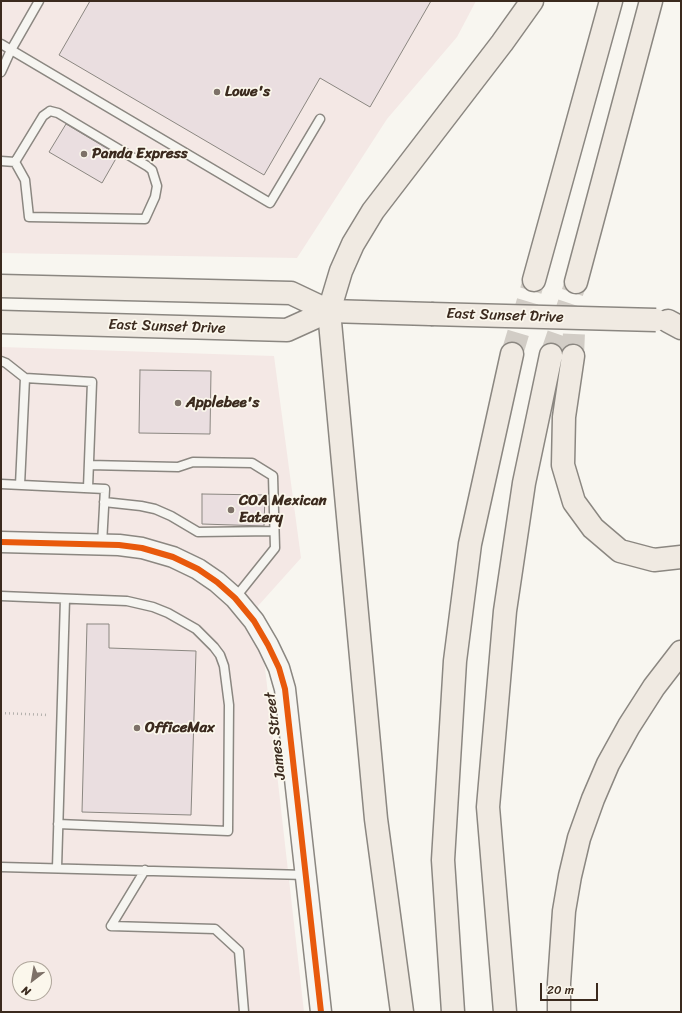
<!DOCTYPE html>
<html>
<head>
<meta charset="utf-8">
<style>
  body { margin:0 }
  #map { position:relative; width:682px; height:1013px; overflow:hidden; background:#f8f6f0; font-family:Sriracha,sans-serif }
  canvas { display:block }
  .frame { position:absolute; inset:0; border:2px solid #3b2a1e; pointer-events:none }
  .north { position:absolute; left:12px; top:961px; width:40px; height:40px; box-sizing:border-box; background:#fbf7ec; border:1px solid #aea59a; border-radius:50%; rotate:211deg; font-size:11px; font-weight:700; line-height:16px; text-align:center; color:#3b2a1e }
  .north::after { content:''; display:block; margin:auto; width:14px; height:18px; background:#7d7168; clip-path:polygon(50% 0,100% 100%,50% 72%,0 100%) }
  .scale { position:absolute; left:540px; top:983px; width:58px; height:18px; box-sizing:border-box; border:2px solid #3b2a1e; border-top:0; padding-left:5px; font-size:12px; line-height:14px; white-space:nowrap; color:#3b2a1e; -webkit-text-stroke:3px #fbf7ec; paint-order:stroke }
</style>
</head>
<body>
<div id="map">
<canvas width="682" height="1013"></canvas>
<div class="frame"></div>
<div class="north">N</div>
<div class="scale">20 m</div>
</div>
<script>
const ctx = document.querySelector('canvas').getContext('2d');
ctx.lineJoin = 'round';
function fill(path, color) { ctx.fillStyle = color; ctx.fill(path, 'evenodd'); }
const toPath = rows => new Path2D(rows.map(r => 'M' + r).join(''));
function trace(path, color, width, dash) { ctx.strokeStyle = color; ctx.lineWidth = width; ctx.lineCap = dash ? 'butt' : 'round'; ctx.setLineDash(dash || []); ctx.stroke(path); }
function drawText(font, color, halo, rows, align = 'center') {
  ctx.font = font + ' Sriracha,sans-serif'; ctx.lineWidth = 3.5; ctx.setLineDash([]); ctx.textBaseline = 'middle'; ctx.strokeStyle = halo; ctx.fillStyle = color; for (const [text, x, y, turn = 0] of rows) {
    ctx.save(); ctx.translate(x, y); ctx.rotate((+turn || 0) * Math.PI / 180); ctx.textAlign = isNaN(turn) ? turn : align; if (halo) ctx.strokeText(text, 0, 0); ctx.fillText(text, 0, 0); ctx.restore();
  }
}
fill(toPath([
  [1,1,476,1,457,37,387,119,297,258,1,253],
  [1,347,274,356,301,558,258,606,304,1012,1,1012],
  [20,969,44,969,44,993,20,993]
]), '#f4e8e5');
const building = toPath([
  [90,1,431,1,370,107,320,78,264,175,59,55,90,1],
  [66,124,118,155,102,183,49,152,66,124],
  [140,370,211,371,210,434,139,433,140,370],
  [202,494,265,495,264,526,202,524,202,494],
  [87,624,109,624,109,648,196,651,191,815,82,812,87,624]
]);
fill(building, '#eadee0');
trace(building, '#8b8781', 1);
trace(toPath([
  [512,354,534,280],
  [551,355,576,282],
  [573,356,575,308]
]), '#d2cdc6', 22, [22, 11]);
const service = toPath([
  [1,44,270,203,320,119],
  [1,72,11,50,39,1],
  [50,111,58,113,147,166,152,170,157,186,155,197,145,219,29,217,25,180,15,162,43,116,50,111],
  [1,161,15,162],
  [1,361,6,363,25,378],
  [89,465,178,467,193,462,252,463,273,476,275,548,235,598],
  [1,484,105,489,102,544],
  [20,485,25,378,92,382,88,488],
  [104,502,141,506,155,509,171,516,198,532,274,531],
  [1,596,127,601,153,607,168,613,196,629,214,647,220,655,224,666,229,705,228,831,58,824],
  [1,867,306,875],
  [57,868,65,599],
  [111,926,215,929,239,951,244,1012],
  [111,926,145,870]
]);
const tertiary = toPath([
  [1,542,119,545,142,548,173,557,198,569,217,582,235,598,254,621,268,645,279,668,285,689,321,1012]
]);
const primary = toPath([
  [1,286,291,293,329,311,431,314],
  [1,322,287,330,329,311]
]);
const motorway = toPath([
  [534,280,611,1],
  [576,282,651,1],
  [668,321,681,328],
  [573,356,564,417,563,465,574,502,593,528,620,551,654,560,681,557],
  [402,1012,376,819,329,311,341,271,353,244,373,211,502,43,532,1],
  [453,1012,443,860,455,661,470,544,512,354],
  [505,1012,488,807,505,611,524,483,551,355],
  [559,1012,559,983,564,911,570,876,579,838,593,799,608,764,629,726,654,687,681,652]
]);
trace(service, '#8b8781', 11);
trace(tertiary, '#8b8781', 23);
trace(primary, '#8b8781', 25);
trace(motorway, '#8b8781', 25);
trace(toPath([
  [1,713,48,715]
]), '#b3b0ac', 2.5, [1, 3]);
trace(service, '#f6f5f1', 8);
trace(tertiary, '#f6f5f1', 20);
trace(primary, '#f0eae2', 22);
trace(motorway, '#f0eae2', 22);
const primaryBridge = toPath([
  [431,314,656,320]
]);
trace(primaryBridge, '#8b8781', 25, []);
trace(primaryBridge, '#f0eae2', 22);
trace(toPath([
  [1,542,119,545,142,548,173,557,198,569,217,582,235,598,254,621,268,645,279,668,285,689,321,1012]
]), '#e8590c', 6);
for (const [x, y, r, color] of [
  [217,92,4,"#7d7168"],
  [84,154,4,"#7d7168"],
  [178,403,4,"#7d7168"],
  [231,510,4,"#7d7168"],
  [137,728,4,"#7d7168"]
]) { const dot = new Path2D(); dot.arc(x, y, r, 0, 2 * Math.PI); ctx.fillStyle = color; ctx.fill(dot); trace(dot, '#fbf7ec', 1.5); }
drawText('bold 15px', '#3b2a1e', '#fbf7ec', [
  ["Lowe's",225,92],
  ["Panda Express",92,154],
  ["Applebee's",186,403],
  ["COA Mexican",239,501],
  ["Eatery",239,518],
  ["OfficeMax",145,728]
], 'left');
drawText('15px', '#3b2a1e', '#fbf7ec', [
  ["East Sunset Drive",505,316,2],
  ["East Sunset Drive",167,327,2],
  ["James Street",276,736,-97]
]);
</script>
</body>
</html>
